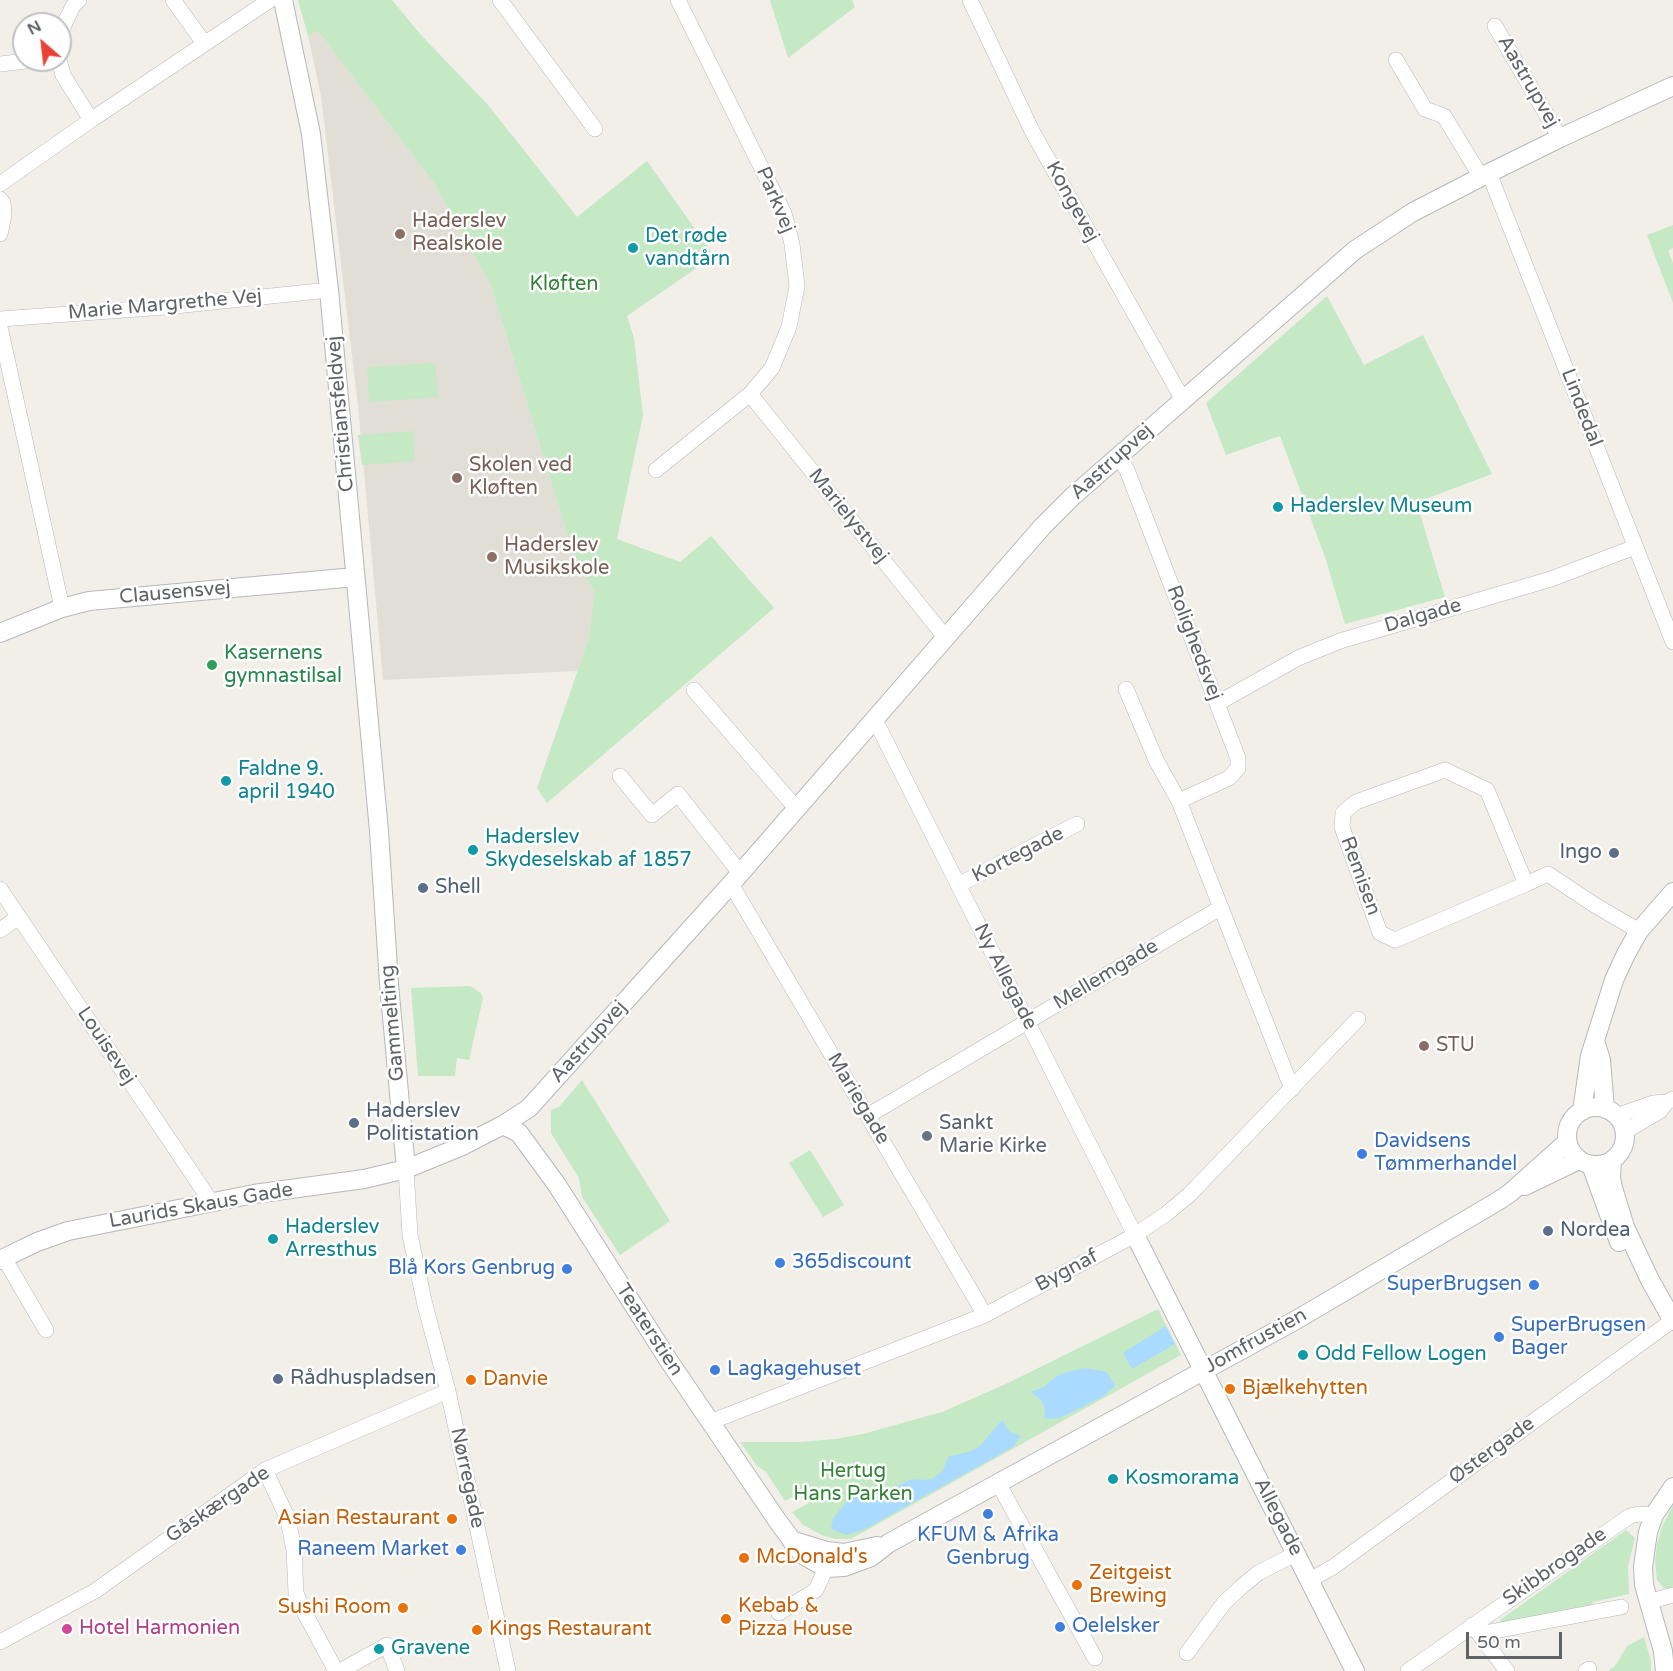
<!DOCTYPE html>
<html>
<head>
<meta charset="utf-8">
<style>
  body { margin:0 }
  #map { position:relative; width:1673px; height:1671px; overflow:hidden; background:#f1efe8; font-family:"Varela Round",sans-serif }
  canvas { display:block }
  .north { position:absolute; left:12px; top:12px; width:60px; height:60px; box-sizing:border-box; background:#fff; border:2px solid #bfc1c3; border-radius:50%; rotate:332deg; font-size:16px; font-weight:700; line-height:24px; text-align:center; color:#5f6368 }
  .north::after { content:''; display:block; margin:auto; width:21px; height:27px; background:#ea4335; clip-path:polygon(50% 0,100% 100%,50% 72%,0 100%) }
  .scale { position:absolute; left:1466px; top:1632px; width:96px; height:27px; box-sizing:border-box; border:3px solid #5f6368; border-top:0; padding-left:8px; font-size:18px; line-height:21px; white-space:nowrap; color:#5f6368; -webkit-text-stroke:4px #fff; paint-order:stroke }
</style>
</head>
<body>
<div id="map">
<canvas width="1673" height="1671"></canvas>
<div class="north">N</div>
<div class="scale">50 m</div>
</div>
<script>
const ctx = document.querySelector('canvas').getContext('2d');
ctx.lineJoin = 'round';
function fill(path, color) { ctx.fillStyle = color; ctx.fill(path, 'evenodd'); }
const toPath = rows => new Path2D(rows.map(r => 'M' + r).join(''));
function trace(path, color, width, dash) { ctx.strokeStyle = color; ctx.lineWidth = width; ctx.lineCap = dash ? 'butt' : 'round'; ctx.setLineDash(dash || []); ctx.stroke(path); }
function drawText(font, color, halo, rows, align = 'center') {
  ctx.font = font + ' "Varela Round",sans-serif'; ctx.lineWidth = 5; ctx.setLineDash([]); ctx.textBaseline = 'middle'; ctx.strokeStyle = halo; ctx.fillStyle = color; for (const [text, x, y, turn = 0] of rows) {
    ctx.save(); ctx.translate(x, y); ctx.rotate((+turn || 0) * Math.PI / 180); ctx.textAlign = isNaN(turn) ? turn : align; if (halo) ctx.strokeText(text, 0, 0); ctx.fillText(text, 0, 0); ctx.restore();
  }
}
fill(toPath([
  [318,31,434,183,491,286,572,550,594,592,589,638,578,671,383,680,358,406,321,96,308,36]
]), '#e1ded6');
fill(toPath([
  [298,0,392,0,421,35,488,105,577,217,647,161,714,256,627,316,634,338,643,415,617,539,680,562,711,536,774,608,547,803,537,788,589,638,594,592,572,550,491,286,434,183,318,31,308,36],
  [770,0,852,0,855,7,788,58],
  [1673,225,1673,248,1668,251,1673,263,1673,303,1647,235],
  [1327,296,1364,365,1423,335,1492,474,1428,498,1420,514,1445,597,1345,624,1325,557,1280,436,1226,455,1206,403],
  [435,363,438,397,369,402,367,367],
  [413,431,415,461,362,465,358,435],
  [470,986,481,993,483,998,469,1060,457,1058,455,1076,418,1076,411,988],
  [582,1080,670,1221,620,1255,582,1197,579,1178,551,1133,551,1110,559,1107],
  [810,1150,844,1205,823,1217,789,1163],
  [1158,1309,1181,1355,851,1539,836,1539,824,1536,803,1525,792,1512,809,1503,804,1491,785,1501,766,1472,757,1466,740,1442,800,1442,835,1439,863,1434,942,1412,1008,1383],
  [1673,1505,1673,1588,1671,1590,1664,1588,1657,1580,1655,1562,1657,1544,1662,1527],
  [1626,1530,1635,1538,1628,1566,1629,1594,1593,1602,1590,1607,1501,1624,1500,1620],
  [1644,1637,1651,1661,1651,1671,1608,1671,1615,1666,1627,1646]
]), '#c5e8c5');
fill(toPath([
  [1166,1326,1175,1344,1132,1369,1123,1353],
  [1085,1368,1107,1372,1115,1386,1102,1397,1062,1417,1050,1419,1044,1418,1045,1410,1042,1401,1031,1392,1044,1387,1053,1379,1063,1373],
  [1002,1420,1010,1432,1021,1436,1013,1447,863,1530,846,1535,831,1529,833,1519,850,1497,865,1491,895,1487,912,1479,925,1480,932,1479,943,1471,948,1457,972,1451,980,1446]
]), '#aadaff');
const minor = toPath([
  [173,0,204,43],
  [500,0,595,129],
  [970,0,1032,131,1183,400],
  [1495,26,1560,138],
  [60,33,73,6,79,0],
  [59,60,63,75,91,120],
  [1396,60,1425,109,1444,116,1481,177],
  [0,64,34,60],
  [1489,173,1673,642],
  [0,184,91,120,270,0],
  [0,199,3,203,4,215,0,234],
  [0,319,165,307,329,290],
  [0,327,62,608],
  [750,394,945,637],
  [1118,456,1127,470,1238,758,1238,768,1229,778,1179,801,1292,1089],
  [656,470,750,394,772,368,789,327,797,286,792,244,784,213,678,0],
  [1126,689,1157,762,1179,801],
  [694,690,796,808],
  [1218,703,1298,658,1340,641,1551,579,1635,547],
  [874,718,1135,1235],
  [620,776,652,815,678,794,740,873],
  [731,884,985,1315],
  [1526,884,1487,790,1445,770,1356,802,1343,813,1342,827,1380,933,1395,940,1526,884,1548,874,1593,904,1639,931],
  [958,885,1077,824],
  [0,889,212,1203],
  [0,930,19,917],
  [869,1115,1220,908],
  [1616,1116,1653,1103,1667,1102,1673,1099],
  [1624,1132,1660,1111,1667,1102],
  [406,1169,410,1235,425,1305,448,1391,508,1671],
  [4,1258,46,1330],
  [710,1422,985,1315,1135,1235,1166,1214,1189,1195,1358,1019],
  [265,1470,288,1519,294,1550,296,1593,301,1606,336,1671],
  [998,1483,1095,1658],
  [1310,1580,1333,1567,1673,1320],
  [1648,1602,1673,1595],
  [779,1613,816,1590,826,1568],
  [1472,1625,1479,1634,1621,1607],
  [1479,1634,1507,1671],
  [0,1642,95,1591,265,1470,448,1391],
  [1187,1653,1224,1603,1240,1588,1258,1573,1297,1553],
  [340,1671,387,1645,397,1671],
  [1408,1671,1630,1516,1639,1514,1654,1515],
  [1586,1671,1589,1669]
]);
const tertiary = toPath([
  [283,0,311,134,329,290,379,831,389,984,406,1169],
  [0,633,62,608,89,601,355,577],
  [1596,1044,1601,1060,1605,1109],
  '1567 1136a29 29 0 1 1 58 0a29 29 0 1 1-58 0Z',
  [1582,1111,1590,1056,1614,980,1626,954,1639,931,1673,892],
  [503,1125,519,1133,557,1185,669,1361,779,1523,803,1555,826,1568,844,1567,871,1557,889,1543,1296,1320,1498,1201,1510,1193,1567,1142],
  [1612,1160,1611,1178,1613,1188,1625,1227,1650,1280,1673,1321],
  [1591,1165,1619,1242],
  [1525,1186,1579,1160],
  [1135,1235,1355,1671],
  [0,1260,37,1242,68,1231,254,1194,364,1179,406,1169,460,1147,503,1125,529,1108,731,884,1042,527,1073,496,1355,250,1413,212,1481,177,1560,138,1673,86],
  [791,1540,827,1551,844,1553,877,1546],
  [1665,1671,1663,1651,1644,1585,1643,1567,1648,1532,1654,1515,1673,1487]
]);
trace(minor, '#b5b8bc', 16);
trace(tertiary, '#b5b8bc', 20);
trace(minor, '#fff', 15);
trace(tertiary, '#fff', 18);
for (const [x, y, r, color] of [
  [400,234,6,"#8d6e63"],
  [633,248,6,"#0f9aa8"],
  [457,478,6,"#8d6e63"],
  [1278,507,6,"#0f9aa8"],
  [492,557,6,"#8d6e63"],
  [212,665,6,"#2e9e5b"],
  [226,781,6,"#0f9aa8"],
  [473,850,6,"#0f9aa8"],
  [1614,853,6,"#5c6f8a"],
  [423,888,6,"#5c6f8a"],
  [1424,1046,6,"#8d6e63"],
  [354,1123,6,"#5c6f8a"],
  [927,1136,6,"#6b7280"],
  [1362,1154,6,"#3f7fe0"],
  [1548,1231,6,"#5c6f8a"],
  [273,1239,6,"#0f9aa8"],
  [780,1263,6,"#3f7fe0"],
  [567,1269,6,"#3f7fe0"],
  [1534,1285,6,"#3f7fe0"],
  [1499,1337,6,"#3f7fe0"],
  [1303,1355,6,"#0f9aa8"],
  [715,1370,6,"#3f7fe0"],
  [278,1379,6,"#5c6f8a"],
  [471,1380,6,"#e8710a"],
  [1230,1389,6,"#e8710a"],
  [1113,1479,6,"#0f9aa8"],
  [988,1514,6,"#3f7fe0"],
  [452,1519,6,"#e8710a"],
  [461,1550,6,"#3f7fe0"],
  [744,1558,6,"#e8710a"],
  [1077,1585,6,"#e8710a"],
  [403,1608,6,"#e8710a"],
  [726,1619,6,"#e8710a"],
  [1060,1627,6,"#3f7fe0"],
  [67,1629,6,"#d1479c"],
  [477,1630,6,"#e8710a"],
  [379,1649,6,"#0f9aa8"]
]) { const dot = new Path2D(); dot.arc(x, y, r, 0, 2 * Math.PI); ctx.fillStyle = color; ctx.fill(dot); trace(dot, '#fff', 2); }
drawText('20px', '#5f6368', '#fff', [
  ["Aastrupvej",1528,82,60],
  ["Parkvej",775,200,67],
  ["Kongevej",1072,202,61],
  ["Marie Margrethe Vej",165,305,-5],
  ["Lindedal",1581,408,69],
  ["Christiansfeldvej",341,414,-95],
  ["Aastrupvej",1112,462,-42],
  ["Marielystvej",848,516,51],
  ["Clausensvej",175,593,-5],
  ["Dalgade",1423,616,-16],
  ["Rolighedsvej",1194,643,69],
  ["Kortegade",1018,855,-27],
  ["Remisen",1360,876,70],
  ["Mellemgade",1106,975,-31],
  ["Ny Allegade",1005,977,63],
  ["Gammelting",393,1023,-95],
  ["Aastrupvej",589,1042,-48],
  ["Louisevej",106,1046,56],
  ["Mariegade",858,1099,59],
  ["Laurids Skaus Gade",201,1206,-10],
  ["Bygnaf",1067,1271,-28],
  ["Teaterstien",649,1330,57],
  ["Jomfrustien",1256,1341,-29],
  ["Østergade",1492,1451,-36],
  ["Nørregade",467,1478,78],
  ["Gåskærgade",218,1505,-34],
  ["Allegade",1278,1517,63],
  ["Skibbrogade",1555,1567,-35]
]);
drawText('20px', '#785e54', '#fff', [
  ["Haderslev",412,222],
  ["Realskole",412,245],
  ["Skolen ved",469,466],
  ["Kløften",469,489],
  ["Haderslev",504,546],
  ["Musikskole",504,569],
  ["STU",1436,1046]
], 'left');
drawText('20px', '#0d838f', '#fff', [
  ["Det røde",645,237],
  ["vandtårn",645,260],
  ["Haderslev Museum",1290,507],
  ["Faldne 9.",238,770],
  ["april 1940",238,793],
  ["Haderslev",485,838],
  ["Skydeselskab af 1857",485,861],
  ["Haderslev",285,1228],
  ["Arresthus",285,1251],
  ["Odd Fellow Logen",1315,1355],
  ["Kosmorama",1125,1479],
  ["Gravene",391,1649]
], 'left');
drawText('20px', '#348238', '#fff', [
  ["Kløften",564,285],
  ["Hertug",853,1472],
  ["Hans Parken",853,1495]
]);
drawText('20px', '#27864d', '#fff', [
  ["Kasernens",224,654],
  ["gymnastilsal",224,677]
], 'left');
drawText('20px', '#4e5e75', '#fff', [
  ["Ingo",1602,853,"right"],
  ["Shell",435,888],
  ["Haderslev",366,1112],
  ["Politistation",366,1135],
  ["Nordea",1560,1231],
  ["Rådhuspladsen",290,1379]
], 'left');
drawText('20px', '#5b616d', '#fff', [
  ["Sankt",939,1124],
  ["Marie Kirke",939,1147]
], 'left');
drawText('20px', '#366cbe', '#fff', [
  ["Davidsens",1374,1142],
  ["Tømmerhandel",1374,1165],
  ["365discount",792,1263],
  ["Blå Kors Genbrug",555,1269,"right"],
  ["SuperBrugsen",1522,1285,"right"],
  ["SuperBrugsen",1511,1326],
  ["Bager",1511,1349],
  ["Lagkagehuset",727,1370],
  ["KFUM & Afrika",988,1536,"center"],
  ["Genbrug",988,1559,"center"],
  ["Raneem Market",449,1550,"right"],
  ["Oelelsker",1072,1627]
], 'left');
drawText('20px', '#c56008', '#fff', [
  ["Danvie",483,1380],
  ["Bjælkehytten",1242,1389],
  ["Asian Restaurant",440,1519,"right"],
  ["McDonald's",756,1558],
  ["Zeitgeist",1089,1574],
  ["Brewing",1089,1597],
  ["Kebab &",738,1607],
  ["Pizza House",738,1630],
  ["Sushi Room",391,1608,"right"],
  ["Kings Restaurant",489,1630]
], 'left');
drawText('20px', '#b23c85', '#fff', [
  ["Hotel Harmonien",79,1629]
], 'left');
</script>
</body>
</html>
